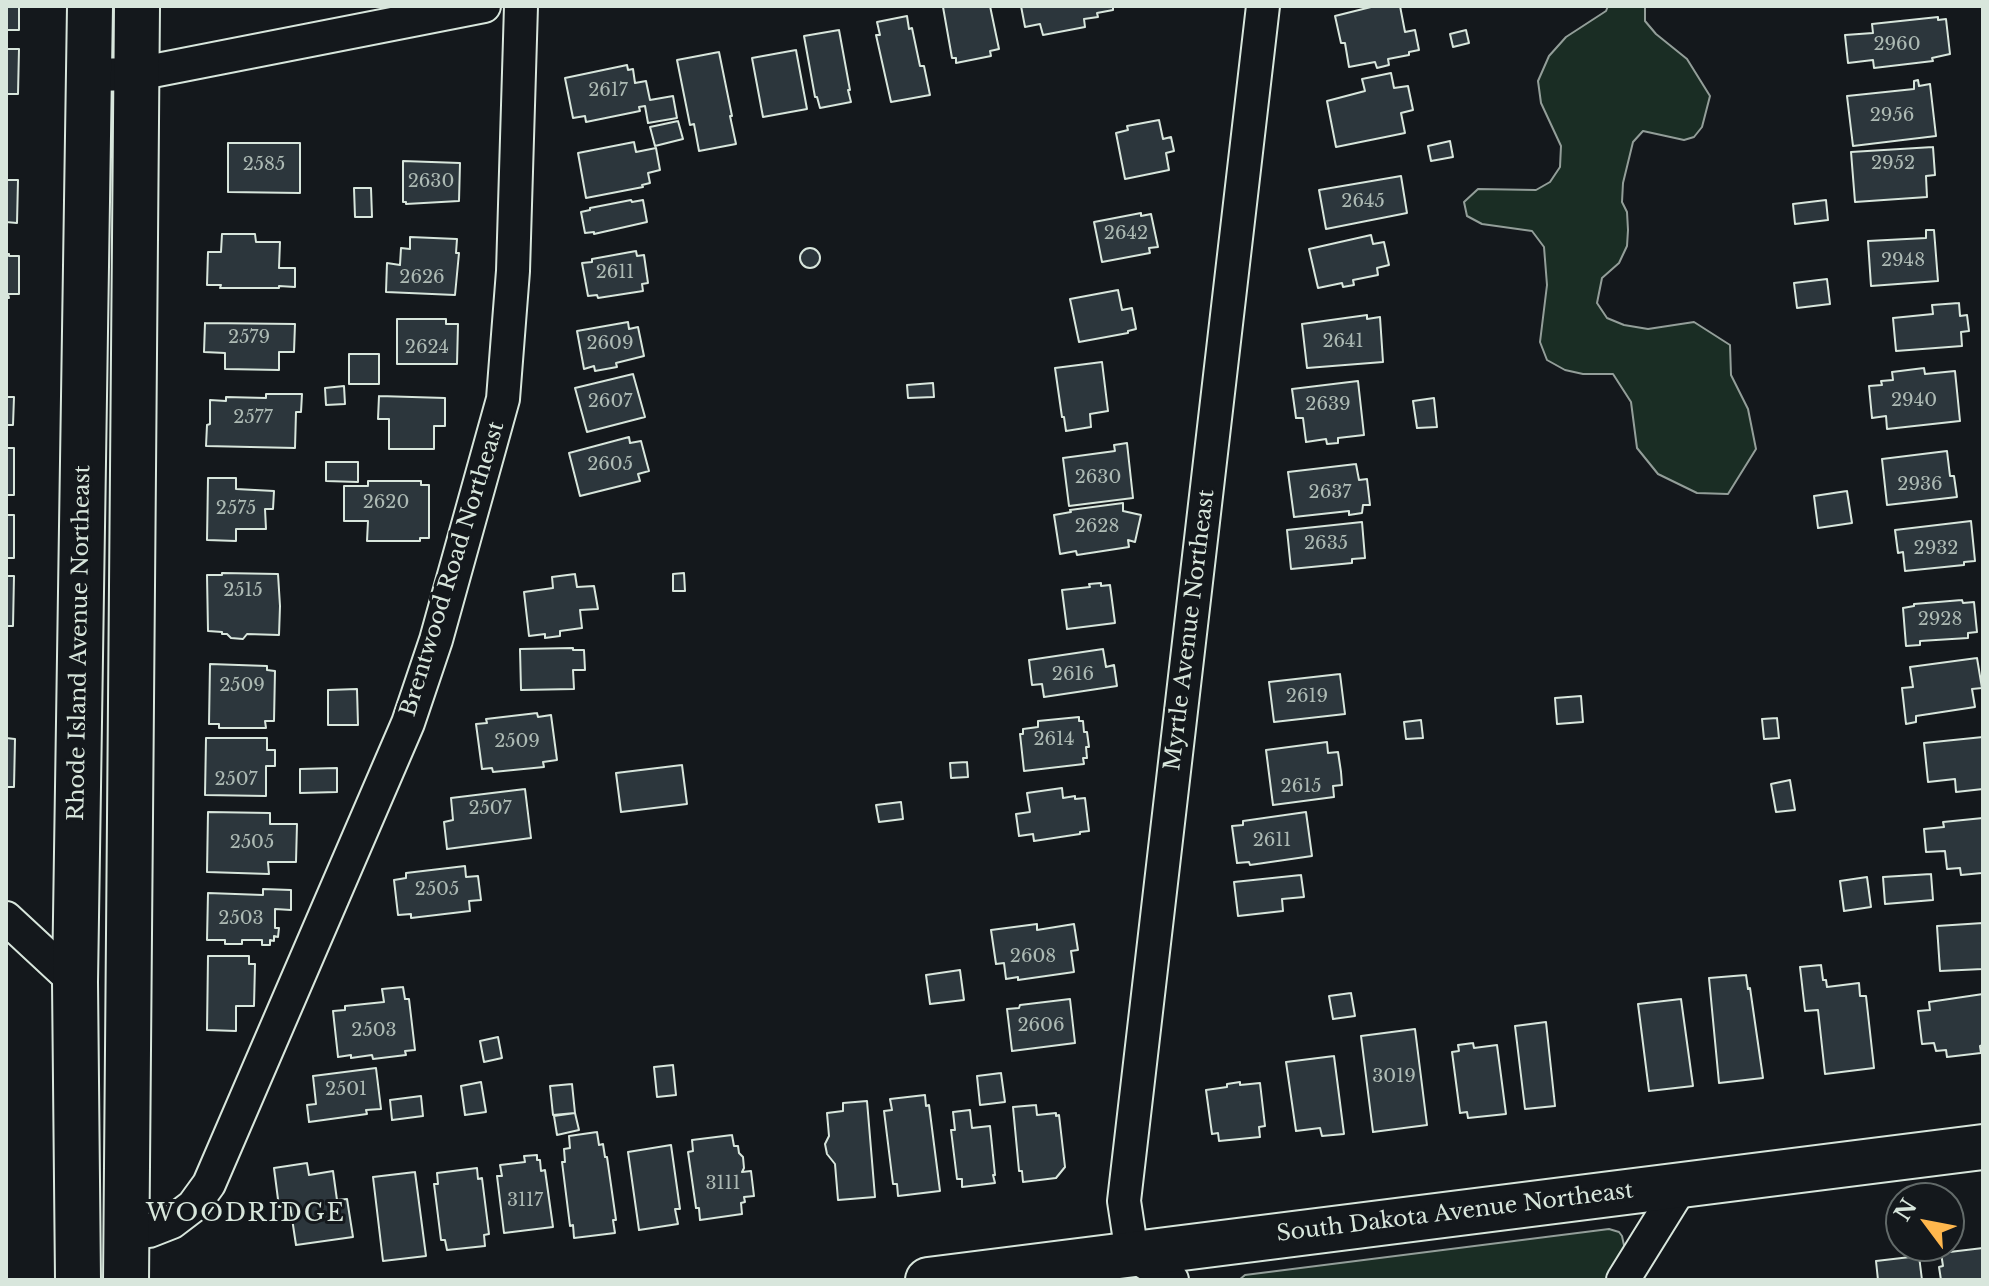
<!DOCTYPE html>
<html>
<head>
<meta charset="utf-8">
<style>
  body { margin:0 }
  #map { position:relative; width:1989px; height:1286px; overflow:hidden; background:#14181c; font-family:"Libre Baskerville",serif }
  canvas { display:block }
  .frame { position:absolute; inset:0; border:8px solid #d8e6dc; pointer-events:none }
  .north { position:absolute; left:1885px; top:1182px; width:80px; height:80px; box-sizing:border-box; background:#14181c; border:2px solid #626a69; border-radius:50%; rotate:302deg; font-size:22px; font-weight:700; line-height:32px; text-align:center; color:#d8e6dc }
  .north::after { content:''; display:block; margin:auto; width:28px; height:36px; background:#ffb74d; clip-path:polygon(50% 0,100% 100%,50% 72%,0 100%) }
</style>
</head>
<body>
<div id="map">
<canvas width="1989" height="1286"></canvas>
<div class="frame"></div>
<div class="north">N</div>
</div>
<script>
const ctx = document.querySelector('canvas').getContext('2d');
ctx.lineJoin = 'round';
function fill(path, color) { ctx.fillStyle = color; ctx.fill(path, 'evenodd'); }
const toPath = rows => new Path2D(rows.map(r => 'M' + r).join(''));
function trace(path, color, width, dash) { ctx.strokeStyle = color; ctx.lineWidth = width; ctx.lineCap = dash ? 'butt' : 'round'; ctx.setLineDash(dash || []); ctx.stroke(path); }
function drawText(font, color, halo, rows, align = 'center') {
  ctx.font = font + ' "Libre Baskerville",serif'; ctx.lineWidth = 6; ctx.setLineDash([]); ctx.textBaseline = 'middle'; ctx.strokeStyle = halo; ctx.fillStyle = color; for (const [text, x, y, turn = 0] of rows) {
    ctx.save(); ctx.translate(x, y); ctx.rotate((+turn || 0) * Math.PI / 180); ctx.textAlign = isNaN(turn) ? turn : align; if (halo) ctx.strokeText(text, 0, 0); ctx.fillText(text, 0, 0); ctx.restore();
  }
}
const green = toPath([
  [1608,6,1645,6,1645,21,1656,34,1687,59,1710,96,1702,127,1694,137,1684,140,1643,131,1633,142,1623,183,1622,202,1627,212,1628,230,1627,246,1619,263,1602,278,1597,303,1607,318,1624,325,1648,329,1694,322,1730,345,1731,375,1748,409,1756,449,1728,494,1697,493,1658,474,1637,448,1631,402,1613,374,1583,374,1565,370,1547,360,1540,342,1547,285,1544,247,1532,231,1482,224,1467,216,1464,202,1478,189,1536,190,1550,182,1560,167,1561,146,1541,103,1538,81,1549,56,1566,37,1606,11,1608,6],
  [1609,1229,1619,1232,1622,1236,1625,1250,1607,1280,1239,1280,1245,1275,1609,1229]
]);
fill(green, '#1a2d24');
trace(green, '#939e99', 2);
const building = toPath([
  [6,6,19,6,19,30,6,30,6,6],
  [944,6,990,6,999,49,990,51,991,56,956,63,956,58,952,58,943,7,944,6],
  [1021,6,1113,6,1113,10,1097,13,1098,17,1084,19,1085,27,1043,35,1040,24,1025,27,1021,6],
  [1375,6,1400,6,1405,32,1415,30,1419,50,1409,52,1409,55,1388,59,1389,65,1377,68,1375,62,1349,67,1345,43,1341,43,1335,16,1375,6],
  [907,16,909,29,912,28,920,66,924,66,930,95,891,102,876,35,880,35,877,22,907,16],
  [1938,17,1938,20,1946,19,1950,54,1932,58,1933,61,1874,68,1873,60,1848,63,1845,35,1873,33,1872,24,1938,17],
  [839,30,850,90,848,90,851,102,820,108,817,97,815,97,804,36,839,30],
  [1466,30,1469,43,1453,47,1450,34,1466,30],
  [6,49,19,49,18,94,6,94,6,49],
  [796,50,807,109,763,117,752,58,796,50],
  [719,52,732,116,730,116,736,144,699,151,694,124,690,125,677,60,719,52],
  [627,65,628,70,633,69,635,83,646,81,650,100,673,96,677,118,648,123,645,106,639,107,640,111,586,122,585,116,573,118,565,78,627,65],
  [1391,73,1394,88,1408,86,1413,110,1401,113,1405,133,1336,147,1327,101,1365,91,1362,79,1391,73],
  [1918,80,1919,86,1930,84,1936,136,1853,146,1847,96,1914,89,1914,81,1918,80],
  [1159,120,1163,139,1171,137,1174,151,1166,153,1169,170,1125,179,1116,133,1128,130,1127,126,1159,120],
  [678,121,683,139,655,146,650,127,678,121],
  [1450,141,1453,157,1431,161,1428,146,1450,141],
  [634,142,636,152,656,148,660,170,648,173,650,183,642,185,643,187,586,198,578,153,634,142],
  [228,143,300,143,300,193,228,192,228,143],
  [1933,147,1935,175,1926,176,1927,197,1855,202,1851,152,1933,147],
  [403,161,460,163,459,201,406,204,406,202,403,202,403,161],
  [1401,176,1407,213,1326,229,1319,190,1401,176],
  [6,180,18,180,17,223,6,222,6,180],
  [354,188,371,188,372,217,355,217,354,188],
  [631,200,632,202,643,200,647,222,594,234,594,232,585,233,581,212,590,210,590,208,631,200],
  [1826,200,1828,220,1795,224,1793,204,1826,200],
  [1141,213,1141,216,1151,214,1158,247,1149,248,1150,253,1102,262,1094,222,1141,213],
  [1926,230,1934,230,1938,281,1871,286,1868,241,1926,238,1926,230],
  [222,234,255,234,256,242,280,242,279,268,295,268,295,287,279,286,279,288,220,288,221,285,207,285,208,252,221,252,222,234],
  [1371,235,1373,244,1384,242,1389,265,1377,268,1378,275,1353,280,1354,285,1343,287,1342,283,1318,288,1309,249,1371,235],
  [410,237,457,239,456,253,459,253,455,295,386,292,387,263,400,265,401,248,410,249,410,237],
  '800 258a10 10 0 1 1 20 0a10 10 0 1 1-20 0Z',
  [636,251,637,256,644,255,648,283,642,284,643,291,598,298,597,295,588,296,582,263,592,262,592,259,636,251],
  [6,254,9,254,9,256,19,256,19,294,8,294,9,298,6,298,6,254],
  [1827,279,1830,304,1797,308,1794,283,1827,279],
  [1118,290,1122,310,1132,308,1136,329,1128,331,1128,333,1079,342,1070,299,1118,290],
  [1959,303,1960,316,1967,315,1969,331,1961,332,1962,346,1896,351,1893,318,1933,314,1932,305,1959,303],
  [1367,315,1367,319,1380,317,1383,362,1307,368,1302,324,1367,315],
  [397,319,446,319,446,324,458,324,457,364,397,364,397,319],
  [628,322,629,329,638,327,644,356,616,363,617,367,595,371,594,366,584,369,577,331,628,322],
  [205,323,295,324,294,352,279,352,279,370,225,369,225,353,204,352,205,323],
  [349,354,379,354,379,384,349,384,349,354],
  [1102,362,1108,411,1090,414,1091,427,1066,431,1064,417,1062,417,1055,368,1102,362],
  [1924,368,1925,374,1955,371,1960,421,1887,429,1886,416,1872,418,1869,386,1882,385,1881,381,1893,380,1892,372,1924,368],
  [633,374,645,417,587,432,575,388,633,374],
  [1358,381,1364,435,1338,438,1338,443,1327,444,1326,439,1306,442,1303,418,1296,418,1292,389,1358,381],
  [933,383,934,397,908,398,907,385,933,383],
  [344,386,345,404,326,405,325,388,344,386],
  [266,394,302,394,301,412,296,412,295,448,206,446,207,425,210,424,210,400,226,401,226,397,266,398,266,394],
  [379,396,445,398,445,426,434,426,434,449,389,449,389,419,378,419,379,396],
  [6,397,14,397,13,425,6,425,6,397],
  [1434,398,1437,427,1417,428,1413,401,1434,398],
  [629,437,630,443,641,441,649,471,638,474,640,481,580,496,569,453,629,437],
  [1127,443,1133,498,1069,506,1063,458,1115,451,1114,445,1127,443],
  [6,448,14,448,14,495,6,495,6,448],
  [1947,451,1950,476,1954,476,1957,497,1887,505,1882,459,1947,451],
  [326,462,358,462,358,482,326,481,326,462],
  [1356,464,1359,480,1367,479,1370,505,1363,505,1362,513,1349,515,1349,511,1294,517,1288,472,1356,464],
  [208,478,236,478,236,489,274,491,273,509,265,509,266,529,236,529,236,541,207,540,208,478],
  [368,481,421,481,421,485,429,485,429,538,420,538,420,541,367,541,368,521,344,521,344,486,368,486,368,481],
  [1847,491,1852,523,1818,528,1814,496,1847,491],
  [1123,503,1123,511,1141,515,1135,542,1128,540,1129,547,1077,555,1076,551,1060,554,1054,515,1071,512,1070,510,1123,503],
  [6,515,14,515,14,558,6,558,6,515],
  [1971,521,1975,561,1964,562,1964,565,1905,571,1903,552,1898,553,1895,530,1971,521],
  [1362,522,1365,558,1352,559,1352,563,1291,569,1287,530,1362,522],
  [222,573,278,574,280,606,279,635,247,634,243,639,231,638,227,634,222,634,222,632,208,631,207,575,222,575,222,573],
  [684,573,685,591,673,591,673,574,684,573],
  [575,574,577,587,594,586,598,609,580,610,582,628,560,631,560,636,545,638,545,634,529,636,524,592,553,588,552,577,575,574],
  [6,576,14,576,13,626,6,626,6,576],
  [1101,583,1101,586,1110,585,1115,623,1067,629,1062,590,1090,587,1089,584,1101,583],
  [1962,600,1963,603,1974,602,1977,632,1968,633,1968,638,1920,641,1920,645,1906,646,1903,608,1914,606,1914,604,1962,600],
  [573,648,573,650,584,650,585,670,573,670,574,689,521,690,520,649,573,648],
  [1103,649,1106,667,1114,665,1117,686,1044,697,1042,684,1032,685,1029,660,1103,649],
  [1977,658,1982,688,1972,689,1975,707,1916,716,1916,722,1906,724,1902,688,1913,687,1910,667,1977,658],
  [210,664,267,666,267,670,275,671,274,721,265,721,266,728,219,728,219,724,209,724,210,664],
  [1340,674,1345,714,1274,722,1269,682,1340,674],
  [357,689,358,725,328,725,328,690,357,689],
  [1581,696,1583,722,1557,724,1555,698,1581,696],
  [537,713,538,717,551,715,557,760,543,762,544,767,493,772,492,768,482,769,476,724,487,723,486,719,537,713],
  [1079,717,1079,721,1083,721,1084,732,1087,732,1089,747,1086,747,1087,758,1083,758,1084,764,1024,771,1020,734,1023,734,1023,729,1038,727,1038,721,1079,717],
  [1777,718,1779,738,1764,739,1762,719,1777,718],
  [1421,720,1423,738,1406,739,1404,722,1421,720],
  [1983,737,1983,789,1956,792,1955,779,1928,782,1924,743,1983,737],
  [6,738,15,739,14,787,6,787,6,738],
  [206,738,267,738,267,750,275,750,275,766,266,766,266,796,205,795,206,738],
  [1327,742,1328,753,1338,752,1341,772,1342,785,1333,786,1334,797,1273,805,1266,750,1327,742],
  [967,762,968,777,951,778,950,763,967,762],
  [682,765,687,804,621,812,616,773,682,765],
  [337,768,337,792,300,793,300,769,337,768],
  [1790,780,1795,810,1776,812,1771,784,1790,780],
  [1062,788,1063,798,1075,796,1075,799,1085,798,1089,831,1080,832,1080,834,1034,841,1033,834,1019,836,1016,814,1030,812,1027,793,1062,788],
  [525,789,531,838,447,849,444,822,453,820,451,798,525,789],
  [901,802,903,819,879,822,876,805,901,802],
  [208,812,270,813,270,824,297,824,296,862,268,862,269,874,207,872,208,812],
  [1306,812,1312,856,1250,865,1249,862,1237,863,1232,826,1243,825,1243,821,1306,812],
  [1983,818,1982,873,1961,875,1960,868,1947,869,1945,851,1926,852,1924,829,1944,827,1943,822,1983,818],
  [465,866,466,877,478,876,481,900,469,901,470,911,411,918,411,914,398,915,394,880,406,878,406,873,465,866],
  [1931,874,1933,900,1885,904,1883,877,1931,874],
  [1301,875,1304,897,1282,899,1283,911,1238,916,1234,882,1301,875],
  [1867,877,1871,907,1844,911,1840,881,1867,877],
  [263,889,291,890,291,910,275,909,275,928,279,928,278,937,274,936,274,941,270,940,270,945,262,945,262,940,242,940,242,944,225,944,225,940,207,940,208,893,263,895,263,889],
  [1983,923,1983,969,1940,971,1937,926,1983,923],
  [1037,924,1037,930,1074,924,1078,950,1071,951,1074,972,1018,980,1018,977,1006,979,1004,963,996,964,991,930,1037,924],
  [208,956,249,956,249,964,255,964,254,1006,236,1006,236,1031,207,1030,208,956],
  [1821,965,1823,980,1826,980,1827,987,1859,983,1860,996,1866,996,1874,1068,1825,1074,1818,1010,1805,1011,1800,967,1821,965],
  [960,970,964,1000,930,1004,926,975,960,970],
  [1746,975,1748,989,1750,988,1763,1078,1719,1083,1709,978,1746,975],
  [403,987,405,999,409,999,415,1050,405,1051,406,1055,373,1059,372,1055,351,1058,351,1055,338,1057,333,1011,345,1010,345,1006,384,1002,382,989,403,987],
  [1351,993,1355,1016,1333,1019,1329,996,1351,993],
  [1983,994,1983,1045,1980,1046,1981,1053,1947,1057,1946,1050,1936,1051,1934,1043,1922,1044,1918,1011,1930,1010,1929,1002,1983,994],
  [1070,999,1075,1043,1012,1051,1007,1009,1019,1008,1020,1005,1070,999],
  [1681,999,1693,1086,1649,1091,1638,1004,1681,999],
  [1546,1022,1555,1106,1525,1109,1515,1026,1546,1022],
  [1415,1029,1427,1125,1373,1132,1361,1036,1415,1029],
  [498,1037,502,1058,484,1062,480,1041,498,1037],
  [1473,1043,1474,1048,1497,1045,1506,1114,1468,1118,1467,1112,1460,1113,1452,1052,1459,1051,1458,1045,1473,1043],
  [1334,1056,1344,1134,1322,1136,1320,1128,1296,1131,1286,1062,1334,1056],
  [673,1065,676,1095,657,1097,654,1067,673,1065],
  [376,1068,381,1109,366,1110,367,1114,309,1122,307,1105,316,1104,313,1076,376,1068],
  [1001,1073,1005,1102,980,1105,977,1076,1001,1073],
  [481,1082,486,1112,465,1115,461,1086,481,1082],
  [1240,1082,1240,1085,1260,1083,1265,1126,1259,1127,1260,1137,1219,1141,1218,1133,1212,1134,1206,1090,1227,1087,1227,1084,1240,1082],
  [572,1084,575,1113,553,1115,550,1086,572,1084],
  [925,1095,926,1106,929,1105,940,1191,898,1196,897,1184,893,1184,884,1111,892,1110,890,1099,925,1095],
  [421,1096,423,1116,392,1120,390,1100,421,1096],
  [867,1101,875,1197,838,1200,835,1164,827,1154,825,1144,829,1136,827,1113,843,1111,843,1103,867,1101],
  [1036,1105,1037,1115,1056,1113,1056,1116,1059,1115,1065,1167,1056,1178,1023,1182,1022,1171,1019,1171,1013,1107,1036,1105],
  [970,1110,972,1128,990,1126,995,1175,993,1175,995,1183,962,1187,962,1179,957,1179,951,1130,955,1130,953,1112,970,1110],
  [575,1113,579,1130,557,1135,554,1116,575,1113],
  [597,1132,599,1145,603,1144,605,1157,607,1157,616,1220,613,1220,615,1233,574,1238,573,1225,570,1226,562,1162,565,1162,564,1149,570,1148,569,1136,597,1132],
  [732,1135,734,1146,738,1146,739,1153,743,1157,744,1168,742,1172,751,1171,754,1196,744,1197,745,1202,741,1203,742,1214,700,1220,699,1208,696,1208,688,1152,693,1151,692,1140,732,1135],
  [671,1145,680,1209,675,1209,678,1224,639,1230,628,1152,671,1145],
  [537,1155,537,1160,540,1160,541,1171,545,1170,553,1227,504,1233,497,1176,502,1176,500,1165,525,1162,524,1156,537,1155],
  [307,1163,309,1175,333,1171,337,1200,347,1199,353,1237,296,1245,290,1205,279,1207,274,1168,307,1163],
  [477,1168,478,1179,482,1178,489,1234,484,1235,485,1246,447,1250,445,1240,441,1240,434,1184,438,1184,437,1173,477,1168],
  [415,1172,426,1256,383,1261,373,1177,415,1172],
  [1983,1248,1983,1280,1941,1280,1939,1267,1943,1266,1941,1253,1983,1248],
  [1919,1256,1922,1280,1878,1280,1876,1261,1919,1256]
]);
fill(building, '#2c363c');
trace(building, '#d8e6dc', 2);
const minor = toPath([
  [89,75,137,74,484,6],
  [6,918,75,982],
  [127,1234,149,1231,172,1222,193,1206,209,1184,408,723,436,640,503,399,513,271,521,6],
  [1172,1280,1132,1254,1124,1201,1263,6],
  [1623,1280,1682,1185]
]);
const primary = toPath([
  [78,1280,75,982,90,6],
  [126,1280,137,6],
  [928,1280,1983,1147]
]);
trace(minor, '#d8e6dc', 36);
trace(primary, '#d8e6dc', 48);
trace(minor, '#14181c', 32);
trace(primary, '#14181c', 44);
drawText('18px', '#adbab4', null, [
  ["2960",1897,45],
  ["2617",608,91],
  ["2956",1892,116],
  ["2952",1893,164],
  ["2585",264,165],
  ["2630",431,182],
  ["2645",1363,202],
  ["2642",1126,234],
  ["2948",1903,261],
  ["2611",615,273],
  ["2626",422,278],
  ["2579",249,338],
  ["2641",1343,342],
  ["2609",610,344],
  ["2624",427,348],
  ["2940",1914,401],
  ["2607",610,402],
  ["2639",1328,405],
  ["2577",253,418],
  ["2605",610,465],
  ["2630",1098,478],
  ["2936",1920,485],
  ["2637",1330,493],
  ["2620",386,503],
  ["2575",236,509],
  ["2628",1097,527],
  ["2635",1326,544],
  ["2932",1936,549],
  ["2515",243,591],
  ["2928",1940,620],
  ["2616",1073,675],
  ["2509",242,686],
  ["2619",1307,697],
  ["2614",1054,740],
  ["2509",517,742],
  ["2507",236,780],
  ["2615",1301,787],
  ["2507",490,809],
  ["2611",1272,841],
  ["2505",252,843],
  ["2505",437,890],
  ["2503",241,919],
  ["2608",1033,957],
  ["2606",1041,1026],
  ["2503",374,1031],
  ["3019",1394,1077],
  ["2501",346,1090],
  ["3111",723,1184],
  ["3117",525,1201]
]);
drawText('22px', '#d8e6dc', '#14181c', [
  ["Brentwood Road Northeast",453,569,-73],
  ["Myrtle Avenue Northeast",1190,630,-83],
  ["Rhode Island Avenue Northeast",80,643,-89],
  ["South Dakota Avenue Northeast",1455,1213,-7]
]);
ctx.letterSpacing = '2px';
drawText('24px', '#d8e6dc', '#14181c', [
  ["WOODRIDGE",246,1214]
]);
ctx.letterSpacing = '0px';
</script>
</body>
</html>
